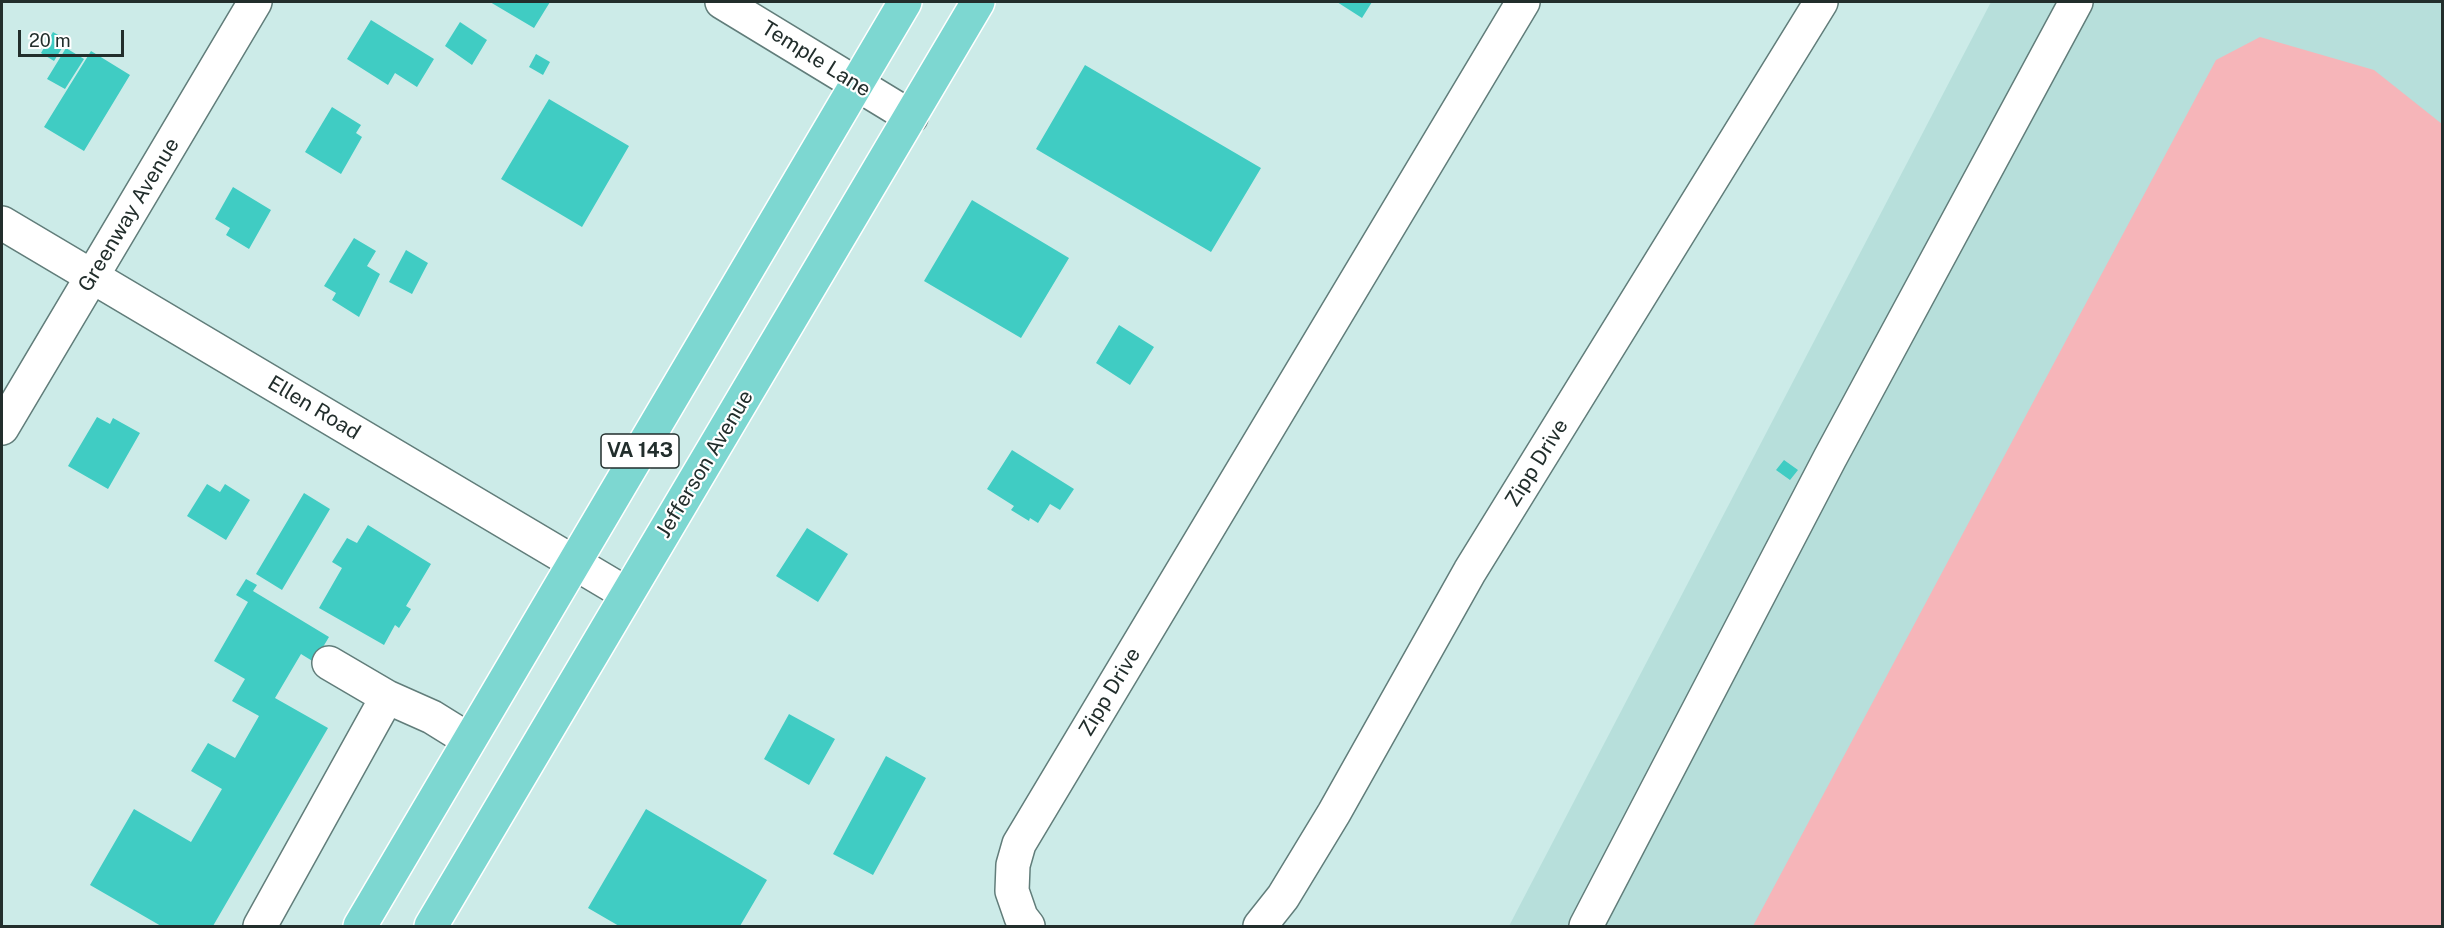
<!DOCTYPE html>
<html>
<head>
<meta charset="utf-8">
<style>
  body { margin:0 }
  #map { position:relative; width:2444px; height:928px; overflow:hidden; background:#ccebe8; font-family:"Public Sans",sans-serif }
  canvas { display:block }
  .frame { position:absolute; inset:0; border:3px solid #222e2c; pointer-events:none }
  .scale { position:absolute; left:18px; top:30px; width:106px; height:27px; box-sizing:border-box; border:3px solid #222e2c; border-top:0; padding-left:8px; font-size:18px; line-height:21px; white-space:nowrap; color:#222e2c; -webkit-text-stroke:4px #fff; paint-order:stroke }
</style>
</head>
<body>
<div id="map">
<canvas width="2444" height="928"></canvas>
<div class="frame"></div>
<div class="scale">20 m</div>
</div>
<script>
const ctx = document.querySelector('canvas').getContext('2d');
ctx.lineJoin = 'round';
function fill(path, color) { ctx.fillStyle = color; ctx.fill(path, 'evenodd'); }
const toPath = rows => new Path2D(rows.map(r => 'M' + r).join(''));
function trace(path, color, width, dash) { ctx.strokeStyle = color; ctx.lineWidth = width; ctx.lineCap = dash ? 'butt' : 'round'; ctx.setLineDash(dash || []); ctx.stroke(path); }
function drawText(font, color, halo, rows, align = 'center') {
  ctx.font = font + ' "Public Sans",sans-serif'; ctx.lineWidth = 4.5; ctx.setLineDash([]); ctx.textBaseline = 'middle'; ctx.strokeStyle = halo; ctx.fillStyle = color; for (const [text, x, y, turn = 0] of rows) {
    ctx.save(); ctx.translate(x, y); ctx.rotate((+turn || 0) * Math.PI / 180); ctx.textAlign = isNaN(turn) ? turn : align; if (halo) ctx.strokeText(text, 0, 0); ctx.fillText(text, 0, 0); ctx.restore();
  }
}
fill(toPath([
  [1991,2,2442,2,2442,926,1509,926]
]), '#b7dfdb');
fill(toPath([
  [2260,37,2374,70,2442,124,2442,926,1753,926,2216,60]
]), '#f6b5b9');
fill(toPath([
  [490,2,550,2,534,28],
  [1337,2,1372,2,1362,18],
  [371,20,434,59,417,87,395,73,388,85,347,59],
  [460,22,487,40,472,65,445,46],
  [53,32,67,40,54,61,41,53],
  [66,48,84,59,65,89,47,79],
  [91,51,130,75,84,151,44,127],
  [536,54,550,62,543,75,529,67],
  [1085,65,1261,168,1211,252,1036,149],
  [549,99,629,146,582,227,501,179],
  [332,107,361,125,356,133,362,137,341,174,305,152],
  [233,187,271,210,249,249,226,235,230,228,215,219],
  [972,200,1069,258,1021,338,924,281],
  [354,238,376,251,367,266,380,274,359,317,332,300,336,293,324,286],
  [406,250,428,263,412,294,389,282],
  [1119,325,1154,347,1130,385,1096,363],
  [97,417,110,424,113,418,140,433,108,489,68,466],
  [1012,450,1074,489,1060,510,1050,504,1038,523,1030,518,1029,521,1011,510,1014,506,987,489],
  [1784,460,1798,470,1790,480,1776,470],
  [207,484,220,492,225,484,250,500,226,540,187,516],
  [304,493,330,509,282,590,256,574],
  [368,525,431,564,406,606,411,609,399,628,395,625,384,645,319,608,342,568,332,562,347,538,357,543],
  [807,528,848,554,818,602,776,576],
  [246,579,257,585,253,591,329,637,314,662,301,654,275,698,328,728,213,926,161,926,90,885,134,809,191,842,222,789,191,771,208,743,235,758,259,716,232,701,245,679,214,661,248,602,236,595],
  [789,714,835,739,809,785,764,759],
  [886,756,926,778,873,875,833,854],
  [646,809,767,880,740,926,619,926,588,908]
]), '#40ccc3');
const minor = toPath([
  [722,2,911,117],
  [2,223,627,594],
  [2,428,255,2],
  [329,663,387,697],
  [260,926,387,697,432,717,469,740],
  [1028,926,1021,917,1012,891,1013,865,1019,844,1523,2],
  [1260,926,1283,897,1334,813,1470,571,1821,2],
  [1586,926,1830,458,2076,2]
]);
const major = toPath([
  [360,926,905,2],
  [431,926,978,2]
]);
trace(minor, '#617d7a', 36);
trace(major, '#fff', 36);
trace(minor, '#fff', 33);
trace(major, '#7dd7d1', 33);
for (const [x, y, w] of [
  [640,451,78]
]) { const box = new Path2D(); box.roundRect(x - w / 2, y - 17, w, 34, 4.5); ctx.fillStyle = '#fff'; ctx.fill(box); trace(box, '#222e2c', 1.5); }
drawText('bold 20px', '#222e2c', null, [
  ["VA 143",640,451]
]);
drawText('21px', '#222e2c', '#fff', [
  ["Temple Lane",816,59,32],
  ["Greenway Avenue",129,215,-59],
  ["Ellen Road",314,408,31],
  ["Zipp Drive",1537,463,-58],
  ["Jefferson Avenue",705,464,-59],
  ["Zipp Drive",1110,692,-59]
]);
</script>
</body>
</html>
